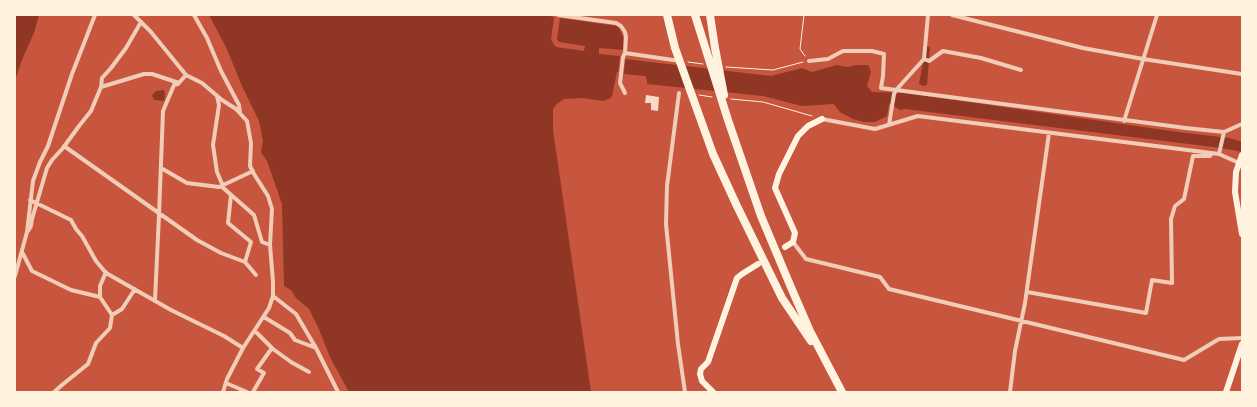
<!DOCTYPE html>
<html>
<head>
<meta charset="utf-8">
<style>
  body { margin:0 }
  #map { position:relative; width:1257px; height:407px; overflow:hidden; background:#c8553d; font-family:Helvetica,sans-serif }
  canvas { display:block }
  .frame { position:absolute; inset:0; border:16px solid #fff3e0; pointer-events:none }
</style>
</head>
<body>
<div id="map">
<canvas width="1257" height="407"></canvas>
<div class="frame"></div>
</div>
<script>
const ctx = document.querySelector('canvas').getContext('2d');
ctx.lineJoin = 'round';
function fill(path, color) { ctx.fillStyle = color; ctx.fill(path, 'evenodd'); }
const toPath = rows => new Path2D(rows.map(r => 'M' + r).join(''));
function trace(path, color, width, dash) { ctx.strokeStyle = color; ctx.lineWidth = width; ctx.lineCap = dash ? 'butt' : 'round'; ctx.setLineDash(dash || []); ctx.stroke(path); }
fill(toPath([
  [15,15,39,15,34,33,24,55,15,80],
  [209,15,544,15,554,17,551,40,556,47,584,51,585,46,559,42,557,39,560,18,617,26,620,30,623,37,623,50,599,48,599,54,620,56,618,72,617,72,612,96,609,99,603,101,582,98,564,99,557,104,553,109,553,130,591,392,349,392,330,357,318,327,309,309,296,298,291,290,284,286,282,204,267,161,261,152,263,141,259,121,242,86,226,47],
  [926,46,930,47,927,85,923,86,919,84],
  [625,59,771,76,802,68,812,72,837,65,848,67,857,65,868,65,871,71,867,86,872,92,906,93,1178,132,1229,138,1242,142,1242,152,1233,150,1213,147,905,109,900,110,889,103,887,116,875,122,864,122,853,119,840,112,834,104,802,106,763,96,647,84,647,80,645,76,624,74],
  [164,90,165,93,164,101,154,100,152,95,156,91]
]), '#8f3625');
trace(toPath([
  [1241,392,1242,390]
]), '#8f3625', 2);
fill(toPath([
  [646,95,659,97,658,111,651,110,651,103,645,103]
]), '#f7dbc8');
trace(toPath([
  [804,15,800,49,805,56],
  [688,62,703,64],
  [726,67,773,70,803,62],
  [699,95,712,97],
  [731,99,763,102,812,116]
]), '#fff3e0', 1);
trace(toPath([
  [134,15,151,32,186,75,202,83,222,100,236,109,247,121,251,143,250,166,254,174,268,196,272,209,270,245,273,282,273,296],
  [194,15,207,38,221,71,239,105,240,113],
  [558,15,616,23,621,26,625,32,626,37,625,53,680,61],
  [952,15,1083,48,1143,59,1242,74],
  [924,59,929,61,943,51,981,58,1021,70],
  [809,61,828,59,843,51,872,51,884,54,883,76,881,88,1186,128,1224,132,1242,124],
  [101,87,144,74,152,74,179,83],
  [625,93,620,83,623,57,625,53],
  [679,93,667,186,666,224,678,344,685,392],
  [217,96,219,105,213,145,217,172,223,186],
  [822,119,875,129,918,116,1219,154,1239,163],
  [1124,121,1157,15],
  [889,125,894,94,896,90,924,59,928,15],
  [64,146,197,240,221,253,245,262,256,275],
  [1219,154,1224,132],
  [161,168,187,183,219,187,253,171],
  [221,186,254,215,262,242,270,245],
  [231,195,228,223,251,242,245,262],
  [30,200,71,220,76,229,82,236,96,261,106,273,171,310,224,336,243,348],
  [28,231,31,226,32,219,47,168,52,160,63,148,79,126,91,111,101,87,102,78,111,68,126,48,141,22],
  [793,242,806,259,880,277,889,289,1184,360,1219,339,1242,338],
  [22,252,32,271,71,290,100,297],
  [15,276,27,232,33,181,40,162,48,146,72,74,95,15],
  [1027,292,1146,313,1152,280,1172,283,1171,219,1175,206,1184,199,1193,156,1210,156,1212,153],
  [155,300,159,215,163,111,174,85,178,84,186,75],
  [112,315,122,309,135,289],
  [264,317,290,333,295,340,316,348],
  [255,331,273,349,291,362,309,372],
  [226,383,247,392],
  [54,392,62,385,88,364,96,343,110,328,112,315,100,297,100,286,106,272],
  [223,392,227,379,243,348,269,308,273,296,296,314,316,348,338,392],
  [253,392,264,373,257,369,272,348],
  [1010,392,1015,351,1025,303,1049,133]
]), '#f1ccb7', 4);
trace(toPath([
  [1242,155,1236,172,1235,192,1242,234],
  [785,247,793,242,795,233,775,188,779,174,798,136,808,126,822,119],
  [713,392,702,381,700,374,701,369,708,362,737,278,742,274,758,264],
  [1226,392,1242,344]
]), '#fff3e0', 6);
trace(toPath([
  [667,15,675,48,713,154,736,204,782,298,811,341],
  [695,15,728,120,761,216,793,292,810,331,842,392],
  [710,15,715,48,724,95]
]), '#fff3e0', 8);
</script>
</body>
</html>
